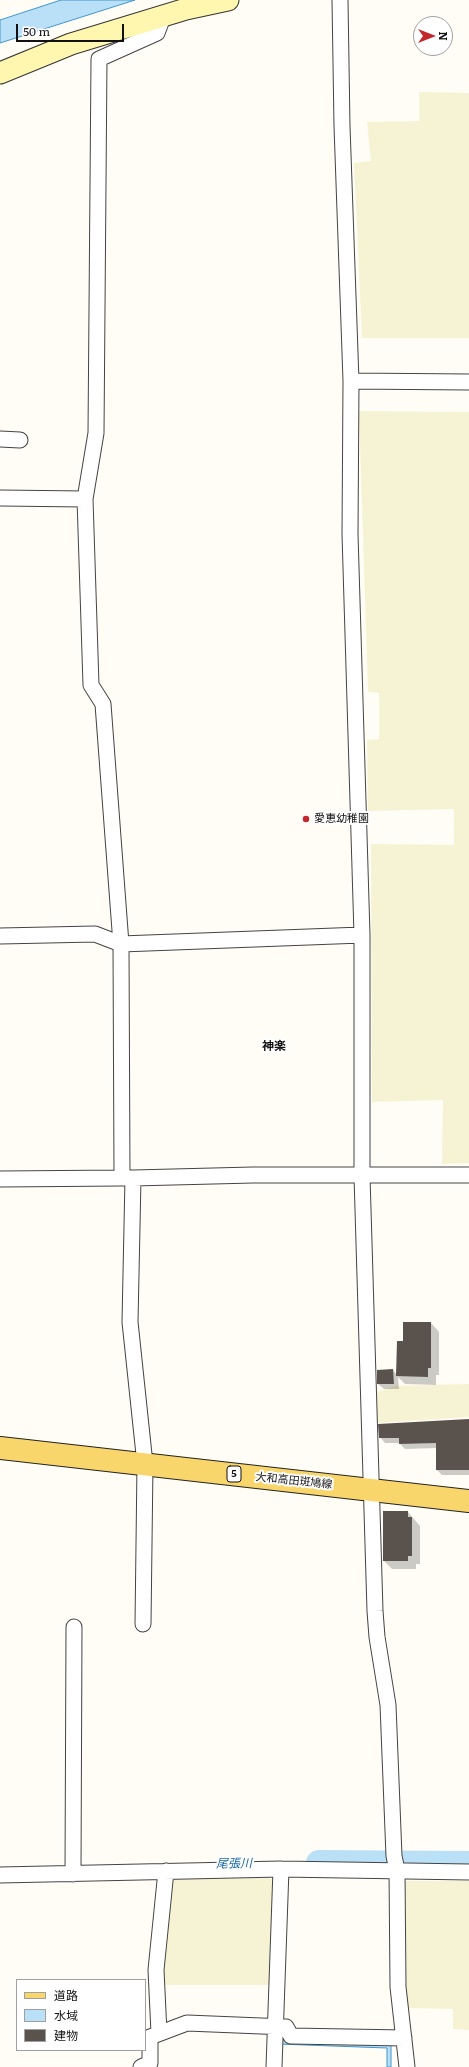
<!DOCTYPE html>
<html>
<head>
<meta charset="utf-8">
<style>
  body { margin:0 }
  #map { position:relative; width:469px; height:2067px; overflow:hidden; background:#fffdf5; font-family:Literata,"Noto Sans JP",serif }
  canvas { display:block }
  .legend { position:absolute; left:16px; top:1979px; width:130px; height:72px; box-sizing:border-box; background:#fff; border:1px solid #a0a0a0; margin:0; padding:5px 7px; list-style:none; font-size:12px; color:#111 }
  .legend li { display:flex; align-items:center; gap:8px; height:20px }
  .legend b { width:20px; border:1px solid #a0a0a0 }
  .north { position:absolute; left:413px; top:16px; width:40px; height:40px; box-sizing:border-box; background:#fff; border:1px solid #a0a0a0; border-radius:50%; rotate:90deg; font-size:11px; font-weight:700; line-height:16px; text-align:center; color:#111 }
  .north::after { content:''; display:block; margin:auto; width:14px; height:18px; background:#c4262e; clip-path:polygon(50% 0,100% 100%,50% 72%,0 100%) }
  .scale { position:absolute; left:16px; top:24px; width:108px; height:18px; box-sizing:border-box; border:2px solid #111; border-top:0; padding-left:5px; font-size:12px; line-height:14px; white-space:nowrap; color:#111; -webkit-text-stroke:3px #fff; paint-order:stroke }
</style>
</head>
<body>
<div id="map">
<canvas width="469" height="2067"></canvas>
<ul class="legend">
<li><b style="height:5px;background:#f9d66b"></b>道路</li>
<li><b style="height:11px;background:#b9e0f7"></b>水域</li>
<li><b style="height:11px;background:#5a524d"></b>建物</li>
</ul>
<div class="north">N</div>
<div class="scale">50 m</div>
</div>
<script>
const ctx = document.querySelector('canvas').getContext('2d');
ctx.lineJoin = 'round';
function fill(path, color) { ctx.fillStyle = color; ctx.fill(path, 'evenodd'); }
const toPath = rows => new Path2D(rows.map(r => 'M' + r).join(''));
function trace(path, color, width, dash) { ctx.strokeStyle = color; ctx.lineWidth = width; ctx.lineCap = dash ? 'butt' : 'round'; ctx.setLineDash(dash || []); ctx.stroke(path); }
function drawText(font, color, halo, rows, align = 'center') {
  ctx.font = font + ' Literata,"Noto Sans JP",serif'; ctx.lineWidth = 4; ctx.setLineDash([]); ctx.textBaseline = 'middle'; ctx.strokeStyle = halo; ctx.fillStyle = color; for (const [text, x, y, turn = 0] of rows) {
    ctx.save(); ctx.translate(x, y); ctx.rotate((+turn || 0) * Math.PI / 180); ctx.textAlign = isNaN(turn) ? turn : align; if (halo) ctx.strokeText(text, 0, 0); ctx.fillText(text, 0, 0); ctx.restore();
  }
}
fill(toPath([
  [419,92,469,93,469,338,362,338,354,163,371,161,367,122,419,121],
  [359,411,469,412,469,1163,442,1164,443,1100,372,1102,371,844,454,845,454,809,368,811,367,740,379,739,379,693,368,692],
  [469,1384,469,1417,377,1423,377,1392,395,1386],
  [175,1878,269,1878,273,1880,272,1985,163,1985,163,1950,171,1880],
  [405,1881,469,1881,469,2030,453,2029,453,2009,406,2008]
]), '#f6f3d4');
const water = toPath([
  [61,0,135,0,0,43,0,20,61,0],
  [286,2036,391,2042,391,2067,387,2067,387,2048,278,2044,278,2040,286,2036]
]);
fill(water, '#b9e0f7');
trace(water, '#3f96cf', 1);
fill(toPath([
  [404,1323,431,1323,439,1332,439,1375,436,1375,436,1385,405,1384,398,1377,399,1389,384,1389,378,1384,393,1370,397,1375,404,1342],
  [469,1419,469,1475,442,1475,437,1470,437,1448,405,1449,399,1443,385,1443,380,1437],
  [408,1512,420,1526,420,1564,416,1564,416,1569,392,1569,384,1561]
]), '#0003');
trace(toPath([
  [319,1863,469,1864]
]), '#b9e0f7', 26);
fill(toPath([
  [403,1322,431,1322,431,1368,428,1368,428,1377,396,1376,397,1341,403,1341],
  [393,1369,394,1384,377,1384,377,1370],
  [469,1419,469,1470,436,1470,436,1443,399,1444,399,1438,379,1438,378,1424],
  [383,1511,408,1511,408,1517,412,1517,412,1556,408,1556,408,1561,383,1561]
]), '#5a524d');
const minor = toPath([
  [340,0,342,126,351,381,350,534,362,935,362,1176,375,1611,377,1637,388,1705,394,1856,397,1870,398,1987,407,2067],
  [351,381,469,382],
  [0,439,20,440],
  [0,498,85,499],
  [0,936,95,934,121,944,362,935],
  [133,1178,253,1175,469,1175],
  [0,1179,122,1178],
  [143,1624,145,1464,130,1322,133,1178,122,1178,121,944,103,704,91,685,85,499,96,433,99,59,157,33,163,17],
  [73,1874,74,1627],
  [0,1875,281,1869,469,1872],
  [159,2033,156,1970,166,1871],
  [141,2067,150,2063,150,2037,187,2023,286,2027,291,2036,404,2038],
  [274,2067,281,1869]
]);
const secondary = toPath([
  [0,73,71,44,186,9,228,0]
]);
const primary = toPath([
  [0,1448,469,1501]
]);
trace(minor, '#444', 17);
trace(secondary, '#333', 23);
trace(primary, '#222', 24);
trace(minor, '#fff', 15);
trace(secondary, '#fff6b0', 21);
trace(primary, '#f9d66b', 22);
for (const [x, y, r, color] of [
  [306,819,4,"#c4262e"]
]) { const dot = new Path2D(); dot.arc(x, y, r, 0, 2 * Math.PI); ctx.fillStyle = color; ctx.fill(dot); trace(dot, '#fff', 1.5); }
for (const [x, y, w] of [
  [234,1474,14]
]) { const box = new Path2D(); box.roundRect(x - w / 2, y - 8, w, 16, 3); ctx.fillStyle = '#fff'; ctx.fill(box); trace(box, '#111', 1); }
drawText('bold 10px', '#111', null, [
  ["5",234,1474]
]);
drawText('11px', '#111', '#fff', [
  ["愛恵幼稚園",314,819]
], 'left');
drawText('11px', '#111', '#fff', [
  ["大和高田斑鳩線",294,1481,6]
]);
drawText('bold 12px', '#111', '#fff', [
  ["神楽",274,1046]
]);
drawText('italic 12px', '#1768a6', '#fff', [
  ["尾張川",234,1864,-1]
]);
</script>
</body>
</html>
